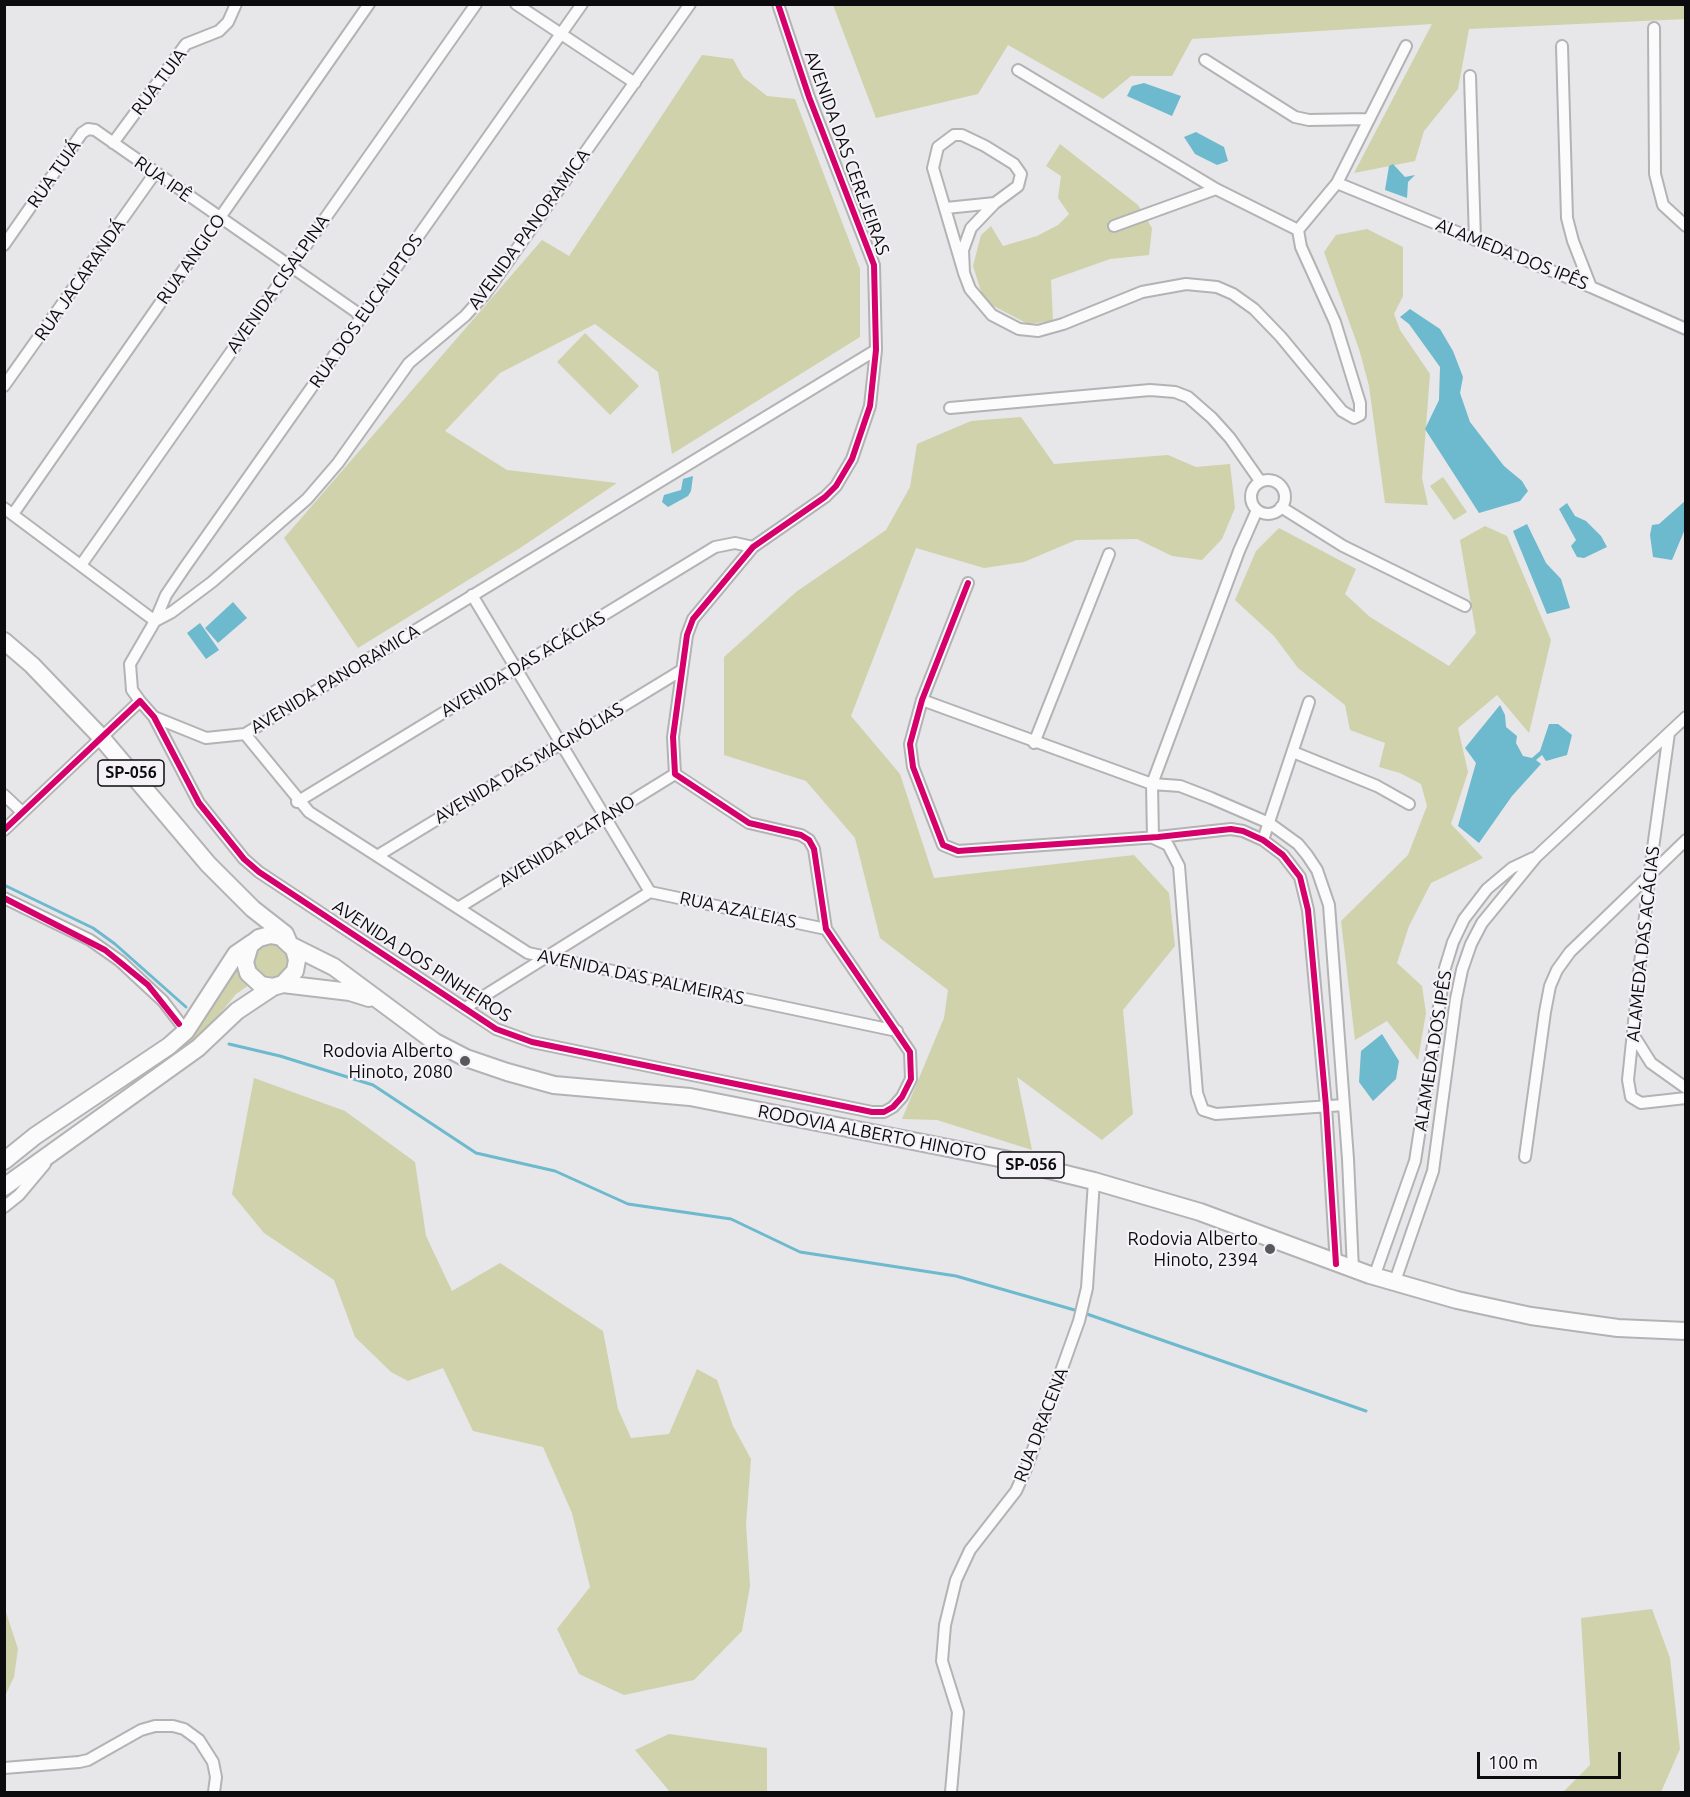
<!DOCTYPE html>
<html>
<head>
<meta charset="utf-8">
<style>
  body { margin:0 }
  #map { position:relative; width:1690px; height:1797px; overflow:hidden; background:#e7e6e9; font-family:Ubuntu,sans-serif }
  canvas { display:block }
  .frame { position:absolute; inset:0; border:6px solid #0c0b0d; pointer-events:none }
  .scale { position:absolute; left:1477px; top:1752px; width:144px; height:27px; box-sizing:border-box; border:3px solid #0c0b0d; border-top:0; padding-left:8px; font-size:18px; line-height:21px; white-space:nowrap; color:#0c0b0d; -webkit-text-stroke:4px #f4f2f7; paint-order:stroke }
</style>
</head>
<body>
<div id="map">
<canvas width="1690" height="1797"></canvas>
<div class="frame"></div>
<div class="scale">100 m</div>
</div>
<script>
const ctx = document.querySelector('canvas').getContext('2d');
ctx.lineJoin = 'round';
function fill(path, color) { ctx.fillStyle = color; ctx.fill(path, 'evenodd'); }
const toPath = rows => new Path2D(rows.map(r => 'M' + r).join(''));
function trace(path, color, width, dash) { ctx.strokeStyle = color; ctx.lineWidth = width; ctx.lineCap = dash ? 'butt' : 'round'; ctx.setLineDash(dash || []); ctx.stroke(path); }
function drawText(font, color, halo, rows, align = 'center') {
  ctx.font = font + ' Ubuntu,sans-serif'; ctx.lineWidth = 4.5; ctx.setLineDash([]); ctx.textBaseline = 'middle'; ctx.strokeStyle = halo; ctx.fillStyle = color; for (const [text, x, y, turn = 0] of rows) {
    ctx.save(); ctx.translate(x, y); ctx.rotate((+turn || 0) * Math.PI / 180); ctx.textAlign = isNaN(turn) ? turn : align; if (halo) ctx.strokeText(text, 0, 0); ctx.fillText(text, 0, 0); ctx.restore();
  }
}
fill(toPath([
  [1685,4,1686,19,1469,29,1458,89,1424,131,1415,161,1354,173,1432,24,1192,39,1172,76,1131,76,1103,99,1008,45,978,94,876,118,833,5],
  [702,55,733,59,743,77,767,96,795,99,860,269,860,337,672,454,658,372,595,324,500,373,445,431,507,470,617,483,520,548,358,648,284,538,542,240,569,256],
  [1060,144,1138,205,1152,228,1149,255,1110,259,1051,280,1053,321,1028,324,984,301,973,266,981,235,991,226,1003,246,1037,236,1058,225,1069,214,1058,198,1061,176,1046,166],
  [1367,229,1403,247,1403,296,1394,314,1400,330,1430,374,1422,478,1428,505,1385,503,1369,386,1359,349,1324,252,1336,235],
  [585,333,639,386,610,415,557,362],
  [1021,417,1054,464,1168,455,1196,467,1230,464,1235,508,1222,539,1202,560,1172,556,1137,539,1076,540,1024,562,984,568,916,548,851,716,900,774,934,878,1134,855,1169,893,1175,946,1123,1010,1133,1114,1102,1140,1017,1077,1032,1150,937,1120,902,1119,944,1018,948,990,880,938,855,838,806,781,724,755,724,657,796,592,886,530,910,487,917,444,971,421],
  [1443,477,1467,512,1454,520,1430,486],
  [1485,526,1507,536,1551,640,1529,733,1497,695,1458,728,1468,772,1451,824,1483,858,1431,883,1409,926,1397,963,1422,986,1426,1013,1418,1060,1387,1021,1355,1040,1341,921,1408,855,1427,806,1421,784,1400,773,1379,767,1385,743,1350,730,1345,705,1298,668,1274,636,1235,600,1256,551,1279,528,1356,569,1345,594,1370,617,1449,666,1476,633,1460,540],
  [282,943,292,965,274,981,262,977,254,967,253,960,258,948,263,944],
  [238,959,252,983,236,994,201,1037,133,1082,131,1078,181,1043],
  [254,1078,345,1111,415,1162,426,1236,452,1291,500,1263,603,1331,618,1409,631,1438,669,1434,697,1369,717,1380,733,1426,751,1459,746,1524,750,1586,742,1631,694,1680,624,1695,579,1674,557,1629,590,1587,572,1513,543,1447,473,1431,443,1368,408,1381,391,1372,355,1337,334,1280,264,1233,232,1194],
  [5,1609,18,1649,14,1677,5,1696],
  [1652,1609,1670,1658,1680,1749,1661,1792,1563,1792,1590,1765,1581,1618],
  [669,1734,767,1748,767,1792,670,1792,635,1750]
]), '#cfd2ab');
fill(toPath([
  [1144,83,1181,96,1172,116,1127,96,1132,86],
  [1196,132,1224,147,1228,161,1217,165,1195,154,1184,137],
  [1393,164,1405,177,1415,175,1408,182,1407,198,1385,190,1389,166],
  [1410,309,1440,329,1453,351,1463,377,1460,393,1470,422,1504,466,1522,481,1528,491,1520,501,1479,513,1425,429,1439,400,1440,367,1409,324,1400,317],
  [693,476,691,491,688,496,668,507,662,502,664,495,681,490,683,479],
  [1685,501,1685,529,1672,560,1653,557,1650,535,1652,525,1659,524],
  [1567,503,1575,516,1586,521,1601,536,1607,547,1584,558,1577,557,1571,546,1576,540,1559,509],
  [1527,524,1546,563,1561,579,1570,608,1547,614,1513,531],
  [233,602,247,618,218,643,205,628],
  [200,623,219,650,206,659,187,633],
  [1500,705,1505,715,1506,727,1517,736,1516,743,1523,756,1532,758,1540,751,1549,724,1558,724,1572,735,1567,755,1546,761,1542,755,1536,760,1541,764,1512,796,1479,843,1458,826,1476,763,1465,748],
  [1382,1034,1399,1061,1396,1079,1373,1101,1359,1082,1361,1051]
]), '#6db9cd');
trace(toPath([
  [4,885,93,928,115,944,186,1007],
  [229,1044,280,1056,373,1085,476,1153,555,1171,628,1204,731,1219,800,1252,956,1276,1078,1311],
  [1084,1313,1366,1411]
]), '#6db9cd', 3);
const minor = toPath([
  [516,4,635,83],
  [1654,28,1655,174,1663,205,1686,226],
  [1562,46,1567,218,1573,241,1591,287],
  [1205,60,1295,117,1309,120,1369,119],
  [1018,70,1216,189,1298,230,1337,183,1406,46],
  [1470,76,1475,240],
  [113,143,186,44,219,31,228,22,236,4],
  [1337,183,1591,287,1686,329],
  [946,208,995,203],
  [1114,226,1216,189],
  [4,245,82,133,88,129,95,130,362,316],
  [964,273,933,168,938,147,954,135,962,135,985,146,1014,164,1021,174,1018,186,995,203,971,228,963,250,964,273,970,289,992,315,1019,329,1038,331,1063,324,1142,292,1186,284,1217,287,1233,294,1254,309,1281,337,1342,411,1354,418,1360,415,1360,403,1335,322,1301,247,1298,230],
  [4,386,155,173],
  [950,408,1150,390,1175,392,1188,397,1212,418,1230,438,1260,481],
  '1251 497a17 17 0 1 1 34 0a17 17 0 1 1-34 0Z',
  [1281,507,1343,546,1465,606],
  [4,508,155,621,166,595,185,567,582,4],
  [1257,510,1239,551,1152,784,1153,838,1168,845,1179,866,1197,1093,1203,1110,1216,1114,1344,1105],
  [13,514,369,4],
  [81,565,476,4],
  [968,583,922,700,910,744,913,767,943,845,958,851,1158,837,1231,829,1243,831,1263,840,1283,855,1300,877,1308,910,1326,1106,1336,1264],
  [472,595,650,892],
  [922,700,1152,784,1180,786,1211,798,1269,823,1298,844,1307,855,1317,870,1329,905,1348,1159,1353,1270],
  [140,701,132,690,130,664,155,621,172,612,212,582,307,499,338,463,409,363,465,316,485,294,690,4],
  [154,717,206,738,245,734,876,350],
  [1669,733,1649,877,1628,1080,1631,1097,1641,1103,1686,1098],
  [245,734,309,812,528,953,897,1031],
  [1034,743,1109,554],
  [1293,752,1377,786,1409,804],
  [4,795,21,811],
  [297,802,715,547,735,543,753,547],
  [4,830,140,701,154,717,199,803,244,859,259,872,496,1029,532,1042,872,1112,884,1112,893,1107,902,1097,911,1079,910,1052,826,929,814,849,809,840,801,835,749,823,675,774,673,737,687,635,693,619,753,547,825,497,836,486,852,459,870,406,876,350,874,265,809,97,778,4],
  [1263,840,1309,702],
  [377,856,682,670],
  [650,892,826,929],
  [4,898,90,940,120,961,163,1001,186,1031],
  [458,908,675,774],
  [465,1008,650,892],
  [1634,1036,1651,1063,1686,1088],
  [1525,1157,1545,1012,1550,986,1557,970,1570,952,1686,840],
  [4,1207,19,1195,45,1164],
  [1374,1277,1415,1161,1445,968,1453,942,1464,919,1487,889,1512,868,1533,858],
  [1394,1284,1433,1171,1456,999,1462,970,1471,944,1482,923,1536,857,1686,717],
  [4,1768,79,1762,88,1760,141,1730,155,1726,173,1726,184,1729,199,1740,213,1762,216,1777,214,1792],
  [951,1792,958,1712,942,1661,945,1625,956,1580,970,1550,1016,1491,1026,1469,1079,1321,1087,1288,1094,1181]
]);
const primary = toPath([
  [4,641,32,665,100,736,208,864,253,909,285,934,288,941],
  [292,946,334,967,435,1042,466,1058,507,1072,554,1085,690,1097,1004,1159,1094,1181,1200,1212,1370,1275,1457,1300,1531,1316,1618,1328,1686,1331],
  [283,984,295,971,297,960,294,949,281,937,270,935,259,938,250,945,245,962,248,973,261,985,273,987,283,984,350,992,369,998],
  [4,1161,35,1136,169,1046,186,1031,236,954,252,943],
  [4,1187,198,1048,237,1011,273,987]
]);
trace(minor, '#b3b2b4', 14);
trace(primary, '#b3b2b4', 20);
trace(minor, '#fbfbfc', 10);
trace(primary, '#fbfbfc', 16);
trace(toPath([
  [968,583,922,700,910,744,913,767,943,845,958,851,1158,837,1231,829,1243,831,1263,840,1283,855,1300,877,1308,910,1326,1106,1336,1264],
  [4,830,140,701,154,717,199,803,244,859,259,872,496,1029,532,1042,872,1112,884,1112,893,1107,902,1097,911,1079,910,1052,826,929,814,849,809,840,801,835,749,823,675,774,673,737,687,635,693,619,753,547,825,497,836,486,852,459,870,406,876,350,874,265,809,97,778,4],
  [4,898,105,950,148,985,179,1024]
]), '#d6006c', 6);
for (const [x, y, r, color] of [
  [465,1061,6,"#59585a"],
  [1270,1249,6,"#59585a"]
]) { const dot = new Path2D(); dot.arc(x, y, r, 0, 2 * Math.PI); ctx.fillStyle = color; ctx.fill(dot); trace(dot, '#f4f2f7', 2); }
for (const [x, y, w] of [
  [131,773,66],
  [1031,1165,66]
]) { const box = new Path2D(); box.roundRect(x - w / 2, y - 13, w, 26, 4.5); ctx.fillStyle = '#f4f2f7'; ctx.fill(box); trace(box, '#0c0b0d', 1.5); }
drawText('bold 16px', '#0c0b0d', null, [
  ["SP-056",131,773],
  ["SP-056",1031,1165]
]);
drawText('18px', '#0c0b0d', '#f4f2f7', [
  ["RUA TUIA",159,82,-53],
  ["AVENIDA DAS CEREJEIRAS",847,153,70],
  ["RUA TUIÁ",54,174,-55],
  ["RUA IPÊ",163,179,35],
  ["AVENIDA PANORAMICA",529,229,-54],
  ["ALAMEDA DOS IPÊS",1512,254,22],
  ["RUA ANGICO",191,259,-55],
  ["RUA JACARANDÁ",80,280,-55],
  ["AVENIDA CISALPINA",278,284,-55],
  ["RUA DOS EUCALIPTOS",366,311,-55],
  ["AVENIDA DAS ACÁCIAS",523,664,-31],
  ["AVENIDA PANORAMICA",335,679,-31],
  ["AVENIDA DAS MAGNÓLIAS",529,763,-31],
  ["AVENIDA PLATANO",567,841,-32],
  ["RUA AZALEIAS",738,910,12],
  ["ALAMEDA DAS ACÁCIAS",1643,944,-84],
  ["AVENIDA DOS PINHEIROS",422,961,33],
  ["AVENIDA DAS PALMEIRAS",641,977,12],
  ["ALAMEDA DOS IPÊS",1433,1051,-81],
  ["RODOVIA ALBERTO HINOTO",872,1133,11],
  ["RUA DRACENA",1041,1425,-69]
]);
drawText('18px', '#0c0b0d', '#f4f2f7', [
  ["Rodovia Alberto",453,1051],
  ["Hinoto, 2080",453,1072],
  ["Rodovia Alberto",1258,1239],
  ["Hinoto, 2394",1258,1260]
], 'right');
</script>
</body>
</html>
